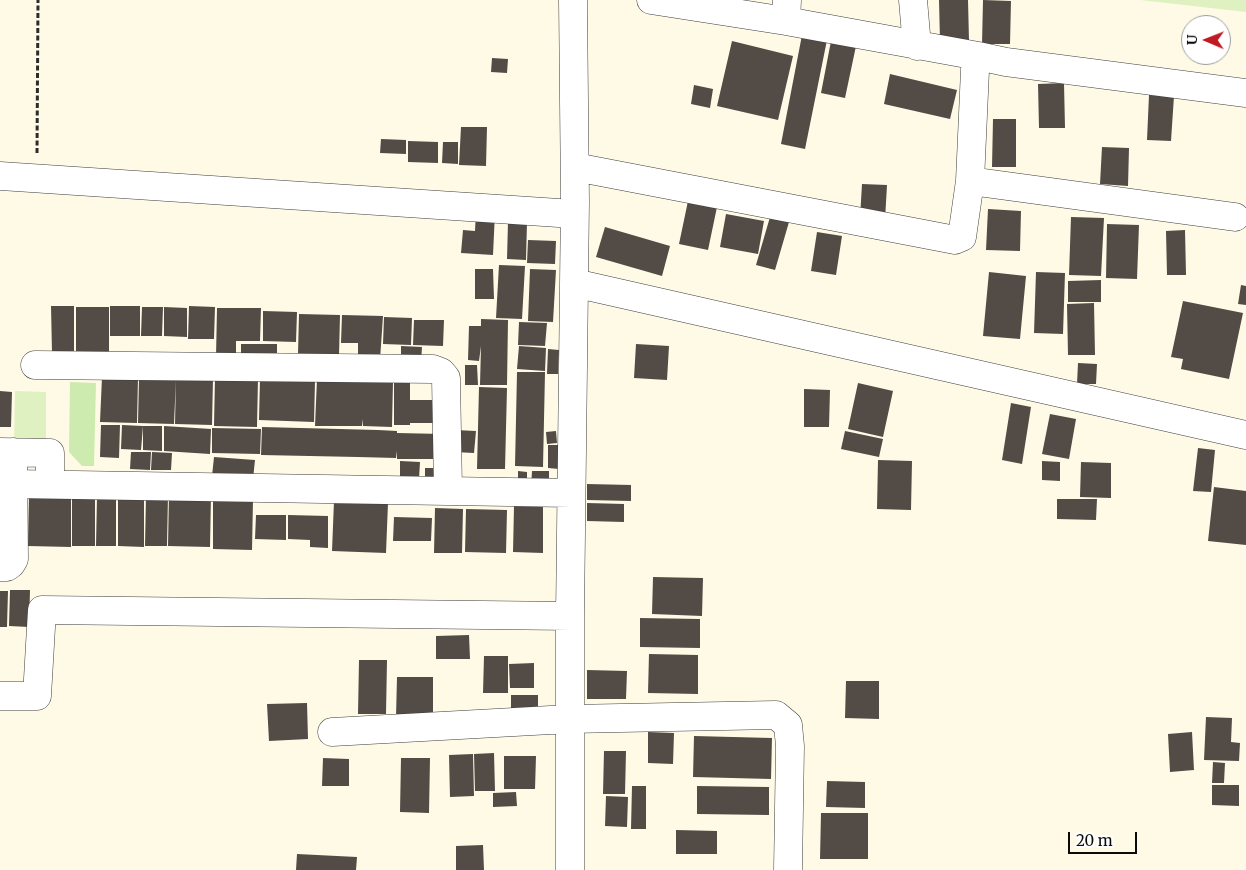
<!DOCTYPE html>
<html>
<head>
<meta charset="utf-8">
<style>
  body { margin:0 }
  #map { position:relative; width:1246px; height:870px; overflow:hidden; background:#fffae6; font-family:Merriweather,serif }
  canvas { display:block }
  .north { position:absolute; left:1181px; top:15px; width:50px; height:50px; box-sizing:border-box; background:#fff; border:1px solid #9d9d9d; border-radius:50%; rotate:271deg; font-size:14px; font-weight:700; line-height:20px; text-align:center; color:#0a0a0a }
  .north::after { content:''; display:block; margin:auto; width:18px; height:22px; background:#c01b22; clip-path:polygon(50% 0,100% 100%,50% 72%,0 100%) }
  .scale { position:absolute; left:1068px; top:832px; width:69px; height:22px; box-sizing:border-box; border:2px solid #0a0a0a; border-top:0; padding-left:6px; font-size:15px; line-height:18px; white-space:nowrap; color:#0a0a0a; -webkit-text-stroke:4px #fff; paint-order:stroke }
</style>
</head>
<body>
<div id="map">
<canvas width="1246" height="870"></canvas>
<div class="north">U</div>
<div class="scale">20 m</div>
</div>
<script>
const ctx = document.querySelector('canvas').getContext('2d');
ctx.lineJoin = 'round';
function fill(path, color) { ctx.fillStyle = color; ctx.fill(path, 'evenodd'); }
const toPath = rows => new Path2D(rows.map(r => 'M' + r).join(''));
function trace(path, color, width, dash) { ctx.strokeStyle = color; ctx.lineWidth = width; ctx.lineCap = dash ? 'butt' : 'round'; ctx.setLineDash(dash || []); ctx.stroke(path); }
fill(toPath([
  [70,382,96,383,94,466,82,466,69,452]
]), '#cdebaf');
fill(toPath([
  [1140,0,1246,0,1246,12],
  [15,391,46,392,46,444,14,443]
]), '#e0f1c1');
fill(toPath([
  [939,0,968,0,969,41,940,41],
  [983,0,1011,1,1010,44,982,44],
  [802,35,827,40,805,149,781,144],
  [732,41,793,56,778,120,717,106],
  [831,41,856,46,845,98,821,93],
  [492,58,508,59,507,73,491,72],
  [890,74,957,90,950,119,884,104],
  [1064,83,1065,128,1039,128,1038,84],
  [694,85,713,89,710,108,691,104],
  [1149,95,1174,96,1171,141,1147,140],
  [993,119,1016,119,1016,167,992,167],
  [461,127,487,127,486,166,459,165],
  [381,139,406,140,406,154,380,153],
  [408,141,438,142,438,163,408,162],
  [443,142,458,142,458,164,442,163],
  [1102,147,1129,148,1128,186,1100,184],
  [862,184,887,185,885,220,860,218],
  [688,201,717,207,708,250,679,244],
  [988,209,1021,211,1020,251,986,250],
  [476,211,495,212,493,255,461,253,463,230,475,231],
  [726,214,764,221,758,254,720,247],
  [770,217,789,222,775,270,756,265],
  [1071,217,1104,218,1101,276,1069,275],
  [508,222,527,222,526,260,507,259],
  [1107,224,1139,225,1137,279,1106,278],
  [605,227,670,246,662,276,596,257],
  [1185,230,1186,275,1167,275,1166,231],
  [817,232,842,236,836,275,811,271],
  [528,240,556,241,555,264,527,263],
  [499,265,525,266,522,319,496,318],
  [475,269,493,269,494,299,475,299],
  [530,269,556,270,553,322,528,321],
  [989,272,1026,276,1020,339,983,336],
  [1036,272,1065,273,1063,334,1034,333],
  [1101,280,1101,302,1068,302,1068,281],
  [1241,285,1246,286,1246,305,1238,304],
  [1183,301,1243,313,1229,379,1181,369,1183,359,1171,357],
  [1094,303,1095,355,1068,355,1067,304],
  [51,306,74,306,74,353,52,353],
  [110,306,140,306,140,336,110,336],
  [189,306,215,307,214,339,188,339],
  [76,307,109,307,109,354,76,354],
  [142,307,163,307,162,336,141,336],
  [164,307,187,308,187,337,164,336],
  [217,308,261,308,260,341,236,341,236,357,216,357],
  [263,311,297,312,296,342,263,341],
  [299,314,340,315,339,355,298,354],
  [342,315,383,316,380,360,358,360,358,343,341,343],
  [384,317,412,318,411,345,383,344],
  [481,319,508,320,507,385,480,385,481,346,479,361,468,360,469,326,481,326],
  [414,320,444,320,443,346,413,345],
  [519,322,547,323,545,346,518,345],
  [241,344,277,344,277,364,241,364],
  [636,344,669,346,667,380,634,378],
  [401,346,422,347,421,362,401,361],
  [519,346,546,348,545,371,517,369],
  [548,349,559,350,558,374,547,374],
  [1078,363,1097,364,1096,384,1077,384],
  [465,365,477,365,478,385,465,385],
  [517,372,545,372,543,467,515,466],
  [102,377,138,378,137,423,100,422],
  [215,377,258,378,257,427,214,426],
  [139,378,176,379,174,424,138,423],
  [176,378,213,379,212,425,175,424],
  [260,379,315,381,314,422,259,420],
  [317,379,393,381,392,427,363,426,362,419,362,426,315,426],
  [394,383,410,383,410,400,440,400,440,423,410,423,410,425,394,425],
  [858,383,893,391,883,437,848,429],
  [479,387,507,388,505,469,477,469],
  [804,389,830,390,829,427,804,427],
  [0,391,12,392,11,427,0,427],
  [1011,403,1031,407,1022,464,1002,460],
  [1050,414,1076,419,1069,459,1042,454],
  [101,425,120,425,119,458,100,457],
  [122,425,143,426,141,450,121,449],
  [143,426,162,426,162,451,143,450],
  [164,426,211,429,210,454,164,451],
  [262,427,378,430,397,431,397,433,443,434,443,459,397,459,397,451,396,458,358,457,358,450,358,457,261,455],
  [212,428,261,429,260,454,212,453],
  [455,430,476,431,474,453,454,452],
  [556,431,557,443,547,444,546,432],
  [845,431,883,439,879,457,841,449],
  [548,445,559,445,559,469,548,468],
  [1198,448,1215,450,1211,492,1193,491],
  [131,452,151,452,150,470,130,469],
  [152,452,172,453,171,470,151,470],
  [214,457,255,460,253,479,212,476],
  [878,460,912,461,911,510,877,509],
  [400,461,420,462,419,479,400,479],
  [1042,461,1060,462,1060,481,1042,480],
  [1081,462,1111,463,1111,498,1080,497],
  [425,468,435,468,435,478,425,479],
  [518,471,527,472,527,483,518,483],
  [532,471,549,471,549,488,531,488],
  [587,484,631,485,631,501,587,500],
  [1214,487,1246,491,1246,545,1208,541],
  [169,493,211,494,210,547,168,546],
  [29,494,71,494,71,547,28,546],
  [72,495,95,496,95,546,72,546],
  [146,495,168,495,167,546,145,546],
  [97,496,116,496,116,546,96,546],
  [118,496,144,496,144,547,118,546],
  [213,498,253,499,252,550,213,549],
  [1057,499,1097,499,1096,520,1057,519],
  [334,501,388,503,386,553,332,551],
  [587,503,624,504,624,522,587,521],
  [514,506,543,506,543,553,513,552],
  [435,508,463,509,462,553,434,553],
  [466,509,507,510,506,553,465,552],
  [256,515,286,515,286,540,255,539],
  [288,515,328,516,328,548,310,547,310,540,288,539],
  [394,517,432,518,431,541,393,541],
  [653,577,703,578,702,616,652,614],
  [10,590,30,590,29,627,9,626],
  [0,591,8,591,7,627,0,627],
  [640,618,700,619,700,648,640,647],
  [469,635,470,659,436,659,436,636],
  [649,654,698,655,698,694,648,693],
  [484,656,508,656,508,693,483,693],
  [359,660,387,660,386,714,358,714],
  [534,663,534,688,510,688,509,664],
  [587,670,627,671,626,699,587,699],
  [397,677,433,677,433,718,396,717],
  [846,681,879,681,879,719,845,718],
  [511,695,538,695,538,719,511,719],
  [307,703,308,739,269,741,267,704],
  [1206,717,1232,718,1231,742,1240,743,1239,761,1204,760],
  [648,732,674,733,673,764,648,763],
  [1192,732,1194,770,1170,772,1168,734],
  [694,736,772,738,771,779,693,777],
  [604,751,626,751,625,794,603,794],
  [494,753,495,791,475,791,474,754],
  [473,754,474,796,450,797,449,755],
  [504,756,536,756,535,789,504,789],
  [323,758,349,759,349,786,322,786],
  [401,758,430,758,429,813,400,812],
  [1213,762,1225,763,1224,783,1212,783],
  [827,781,865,782,865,808,826,807],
  [1212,785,1239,785,1239,806,1212,805],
  [632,786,646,786,646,829,631,829],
  [697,786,769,787,769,815,697,814],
  [516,792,517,806,493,807,493,793],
  [606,796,628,797,627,827,605,826],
  [821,813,868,813,868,859,820,859],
  [676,830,717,831,717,854,676,854],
  [483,845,484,870,456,870,456,846],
  [297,854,357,857,356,870,296,870]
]), '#534b46');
const minor = toPath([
  [651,0,786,21,787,0],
  [913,0,917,46],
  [786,21,978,56],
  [575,167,955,240,962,237,970,181,1235,217],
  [0,176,574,214],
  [970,181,975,70,978,56,1006,62,1246,93],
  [574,283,1246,435],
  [35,365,433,369,441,372,446,378,448,490],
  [0,452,50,453,50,484],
  [13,484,571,493],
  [0,567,7,567,11,564,14,559,13,452],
  [0,696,37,696,42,610,570,616],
  [332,732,569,719,776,715,788,725,790,746,788,870],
  [570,870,570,616,575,201,573,0]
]);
trace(minor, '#3d3d3d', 29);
trace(toPath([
  [37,153,38,0]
]), '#2c2c2c', 3, [5, 2.5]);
trace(minor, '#fff', 28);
</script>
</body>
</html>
